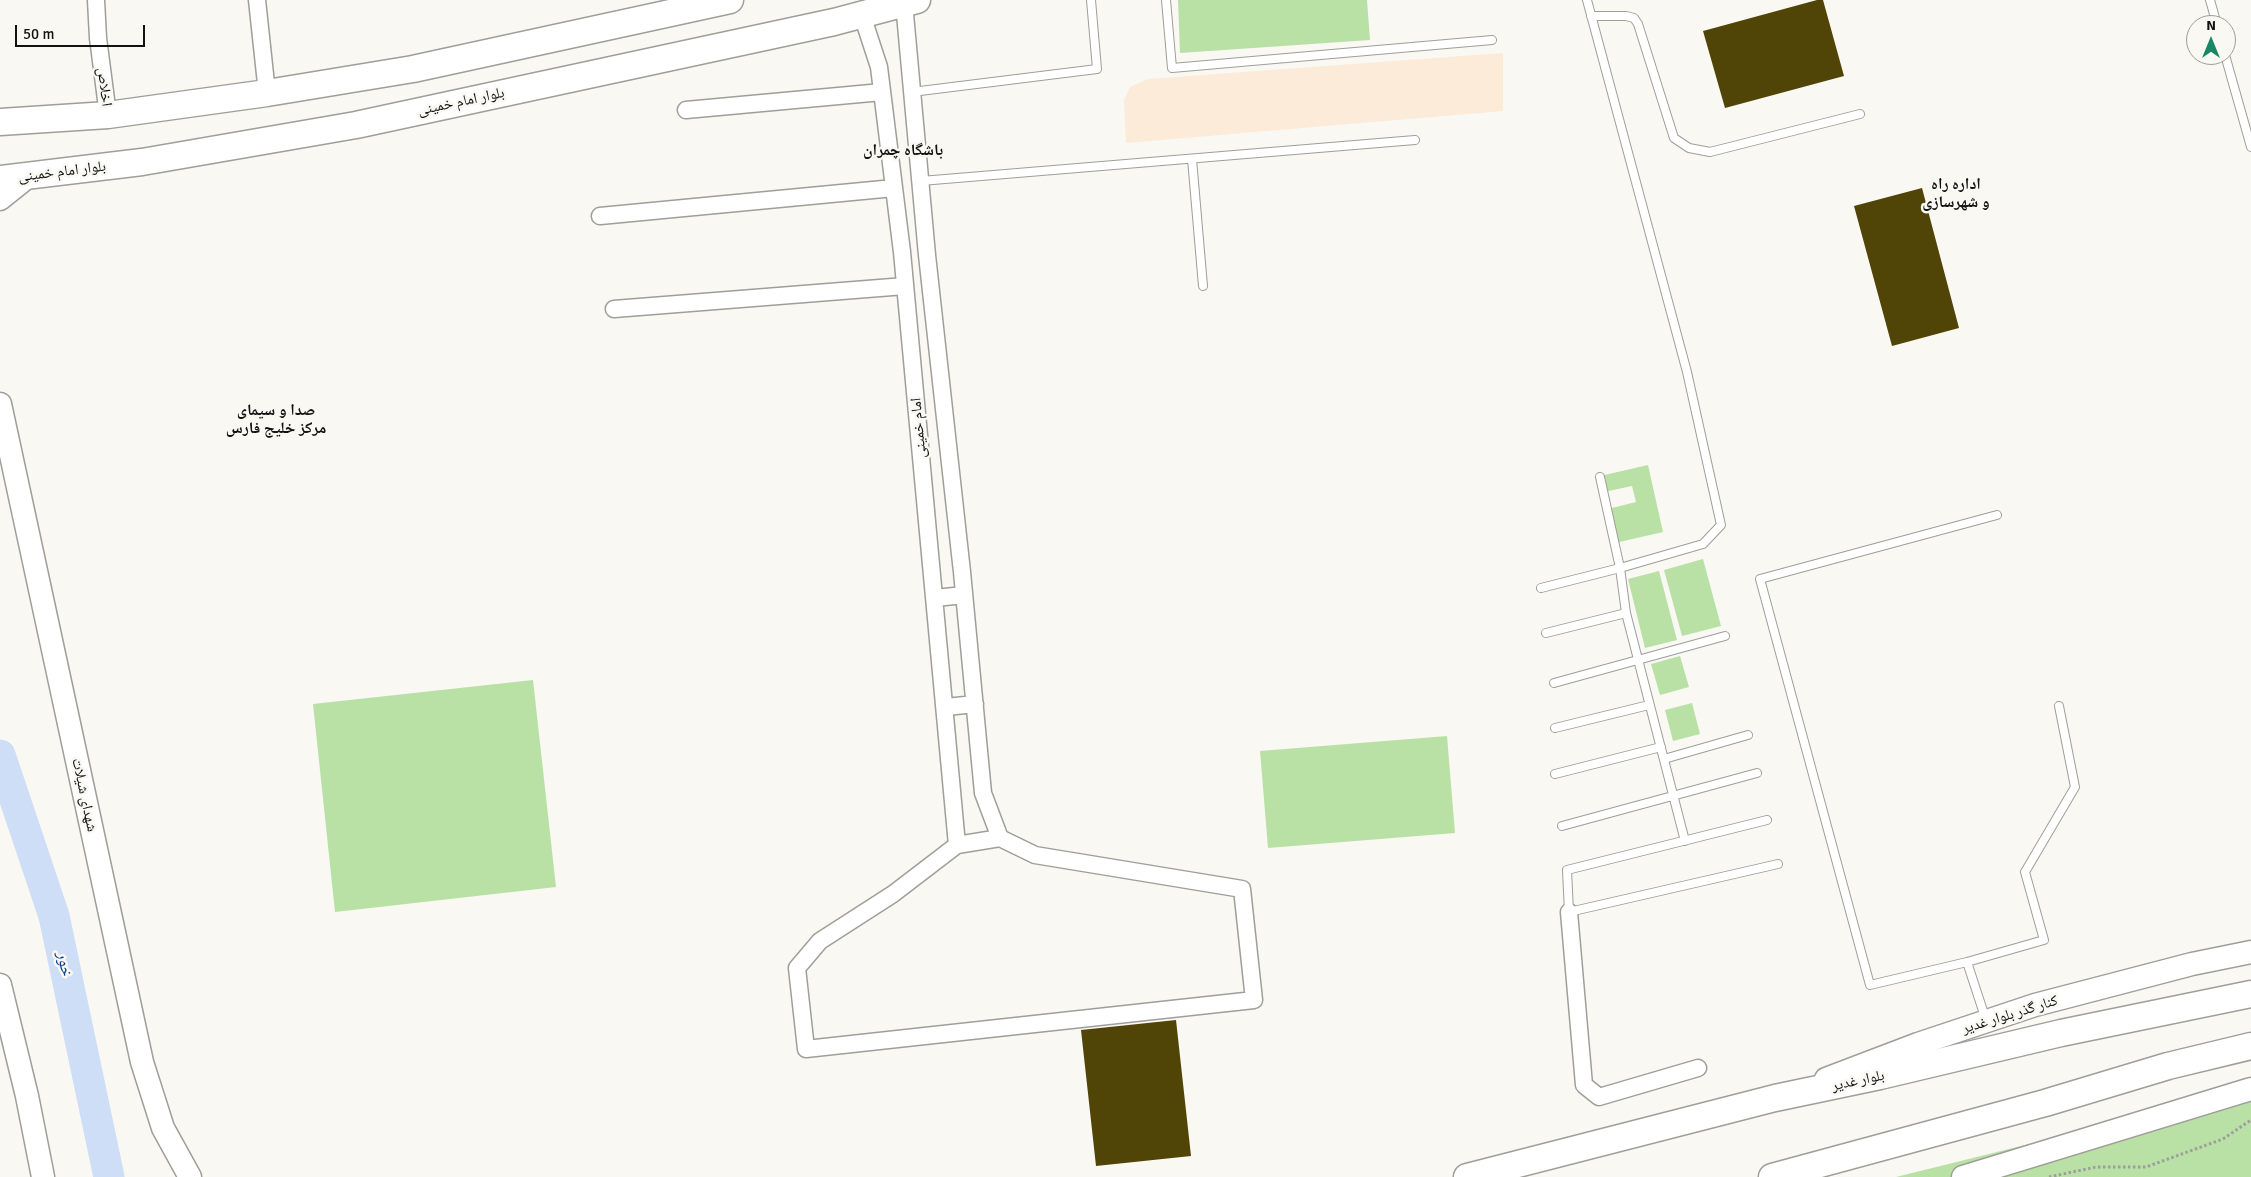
<!DOCTYPE html>
<html>
<head>
<meta charset="utf-8">
<style>
  body { margin:0 }
  #map { position:relative; width:2251px; height:1177px; overflow:hidden; background:#f9f8f3; font-family:Signika,sans-serif }
  canvas { display:block }
  .north { position:absolute; left:2186px; top:15px; width:50px; height:50px; box-sizing:border-box; background:#f9f8f3; border:1px solid #9d9c98; border-radius:50%; rotate:0deg; font-size:14px; font-weight:700; line-height:20px; text-align:center; color:#121210 }
  .north::after { content:''; display:block; margin:auto; width:18px; height:22px; background:#198664; clip-path:polygon(50% 0,100% 100%,50% 72%,0 100%) }
  .scale { position:absolute; left:15px; top:25px; width:130px; height:22px; box-sizing:border-box; border:2px solid #121210; border-top:0; padding-left:6px; font-size:15px; line-height:18px; white-space:nowrap; color:#121210; -webkit-text-stroke:4px #f9f8f3; paint-order:stroke }
</style>
</head>
<body>
<div id="map">
<canvas width="2251" height="1177"></canvas>
<div class="north">N</div>
<div class="scale">50 m</div>
</div>
<script>
const ctx = document.querySelector('canvas').getContext('2d');
ctx.lineJoin = 'round';
function fill(path, color) { ctx.fillStyle = color; ctx.fill(path, 'evenodd'); }
const toPath = rows => new Path2D(rows.map(r => 'M' + r).join(''));
function trace(path, color, width, dash) { ctx.strokeStyle = color; ctx.lineWidth = width; ctx.lineCap = dash ? 'butt' : 'round'; ctx.setLineDash(dash || []); ctx.stroke(path); }
function drawText(font, color, halo, rows, align = 'center') {
  ctx.font = font + ' Signika,"Noto Naskh Arabic",sans-serif'; ctx.lineWidth = 5; ctx.setLineDash([]); ctx.textBaseline = 'middle'; ctx.strokeStyle = halo; ctx.fillStyle = color; for (const [text, x, y, turn = 0] of rows) {
    ctx.save(); ctx.translate(x, y); ctx.rotate((+turn || 0) * Math.PI / 180); ctx.textAlign = isNaN(turn) ? turn : align; if (halo) ctx.strokeText(text, 0, 0); ctx.fillText(text, 0, 0); ctx.restore();
  }
}
fill(toPath([
  [1503,53,1503,111,1126,143,1124,100,1130,87,1148,79]
]), '#fcebd9');
fill(toPath([
  [1178,0,1367,0,1370,40,1180,53],
  [1648,465,1663,532,1615,543,1608,509,1636,502,1632,486,1604,492,1600,476],
  [1703,559,1721,626,1682,636,1664,570],
  [1659,571,1677,640,1645,648,1628,579],
  [1680,656,1689,687,1660,695,1651,664],
  [533,680,556,887,335,912,313,704],
  [1692,703,1700,734,1673,741,1665,710],
  [1447,736,1455,833,1268,848,1260,751],
  [2251,1089,2251,1177,1896,1177]
]), '#b9e1a6');
trace(toPath([
  [0,755,54,916,109,1177]
]), '#cddef6', 31);
fill(toPath([
  [1817,0,1823,0,1844,76,1725,108,1703,31],
  [1922,188,1959,328,1892,346,1854,206],
  [1176,1020,1191,1156,1096,1166,1081,1030]
]), '#504407');
const lane = toPath([
  [1166,0,1172,68,1492,40],
  [1587,0,1687,372,1721,525,1703,544,1620,568,1626,613,1685,841],
  [2210,0,2217,25],
  [1591,16,1626,16,1634,18,1638,24,1674,138,1689,148,1710,152,1860,114],
  [2225,55,2251,147],
  [912,92,1097,69,1091,0],
  [1192,159,1203,286],
  [921,181,1415,140],
  [1541,588,1620,568,1600,477],
  [1546,633,1626,613],
  [1554,683,1725,636],
  [1555,728,1649,705],
  [1664,759,1748,735],
  [1555,774,1661,747],
  [1767,820,1567,870,1569,912,1778,864],
  [1562,826,1757,773],
  [1967,962,1870,985,1760,579,1997,515],
  [1986,1020,1967,962,2044,940,2025,872,2075,787,2059,706]
]);
const street = toPath([
  [96,0,98,38,108,115],
  [257,0,267,93],
  [904,3,927,255,962,572,983,793,1000,838],
  [862,15,879,67,902,252,957,845],
  [686,110,882,92],
  [600,216,894,188],
  [614,309,905,286],
  [935,598,964,595],
  [946,707,975,704],
  [1000,838,1035,855,1242,889,1254,1000,806,1049,797,968,820,941,893,894,957,845,1000,838],
  [1569,912,1584,1085,1599,1097,1698,1068]
]);
const secondary = toPath([
  [0,199,30,175],
  [0,404,142,1062,163,1128,190,1177],
  [0,985,27,1096,43,1177],
  [1826,1079,1918,1044,2035,1005,2192,964,2251,952],
  [1963,1177,2251,1089]
]);
const primary = toPath([
  [0,122,108,115,267,93,413,69,730,0],
  [0,179,142,162,356,125,834,22,917,0],
  [1467,1177,1775,1098,1880,1076,2061,1033,2251,994],
  [1772,1177,2045,1103,2168,1066,2251,1046]
]);
trace(lane, '#9f9e99', 10);
trace(street, '#9f9e99', 19);
trace(secondary, '#9f9e99', 25);
trace(primary, '#9f9e99', 29);
trace(toPath([
  [2049,1177,2096,1167,2146,1167,2223,1139,2251,1120]
]), '#9e9e9a', 3, [2.5, 2.5]);
trace(lane, '#fff', 8);
trace(street, '#fff', 16);
trace(secondary, '#fff', 22);
trace(primary, '#fff', 26);
drawText('15px', '#121210', '#f9f8f3', [
  ["اخلاص",104,87,83],
  ["بلوار امام خمینی",461,102,-12],
  ["بلوار امام خمینی",62,172,-7],
  ["امام خمینی",919,428,-95],
  ["شهدای شیلات",84,795,78],
  ["کنار گذر بلوار غدیر",2010,1015,-17],
  ["بلوار غدیر",1858,1081,-12]
]);
drawText('bold 16px', '#121210', '#f9f8f3', [
  ["باشگاه چمران",903,151],
  ["اداره راه",1956,185],
  ["و شهرسازی",1956,203],
  ["صدا و سیمای",276,411],
  ["مرکز خلیج فارس",276,429]
]);
drawText('italic 16px', '#093e81', '#f9f8f3', [
  ["خور",64,964,78]
]);
</script>
</body>
</html>
